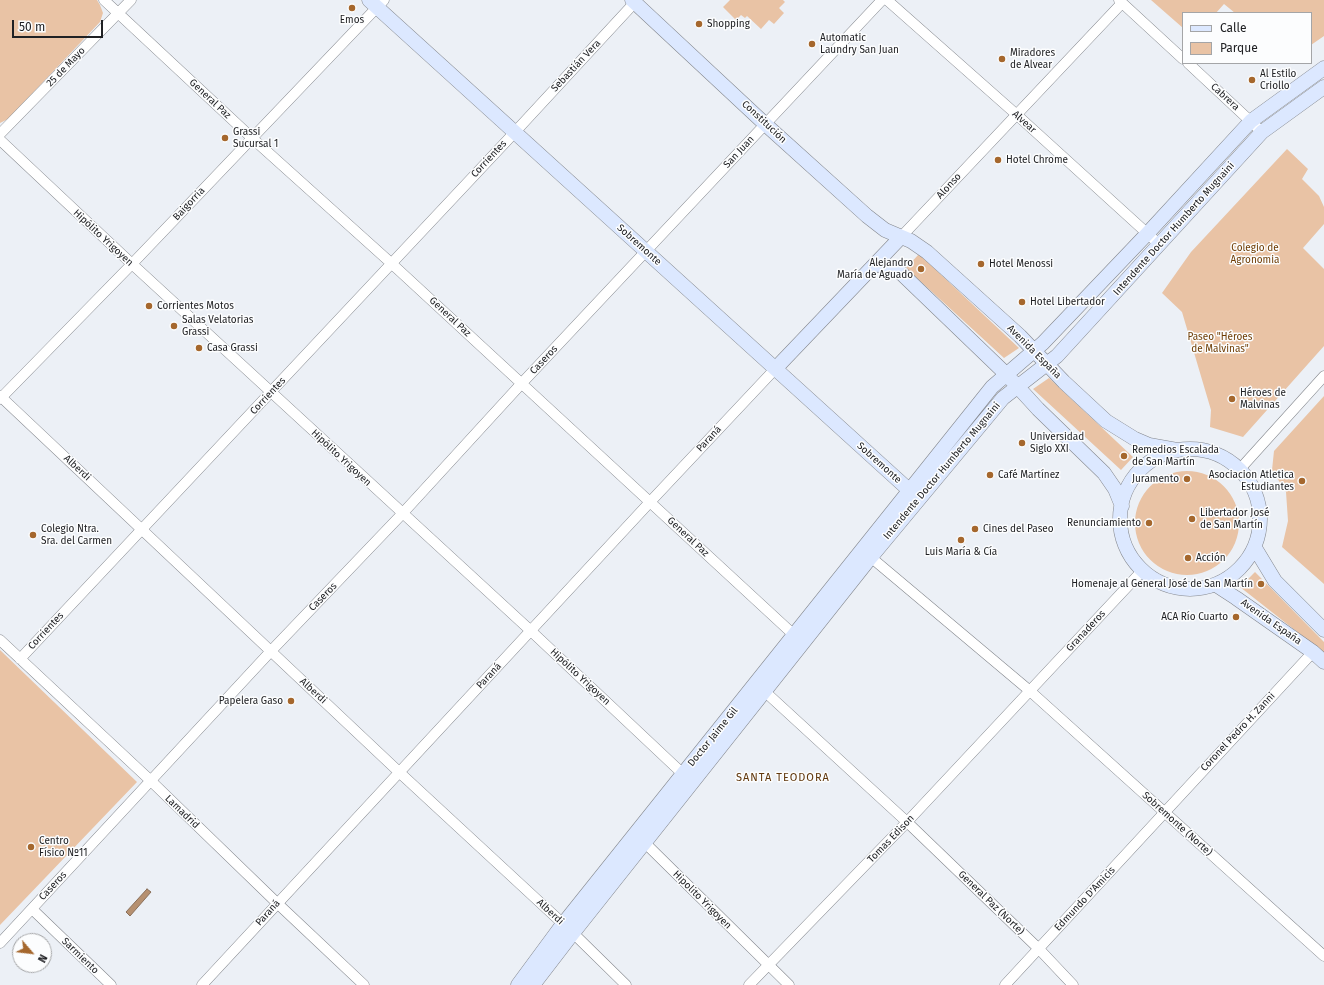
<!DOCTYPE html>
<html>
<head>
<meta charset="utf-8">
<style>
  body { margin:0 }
  #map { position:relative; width:1324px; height:985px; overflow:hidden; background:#ecf0f6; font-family:"Fira Sans",sans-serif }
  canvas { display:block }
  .legend { position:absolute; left:1182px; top:12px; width:130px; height:52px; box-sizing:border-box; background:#fcfdfe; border:1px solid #a4a5a7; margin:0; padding:5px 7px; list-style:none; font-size:12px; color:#202124 }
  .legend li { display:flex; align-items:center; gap:8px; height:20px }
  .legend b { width:20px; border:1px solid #a4a5a7 }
  .north { position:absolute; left:12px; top:933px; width:40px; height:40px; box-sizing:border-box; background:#fcfdfe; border:1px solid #a4a5a7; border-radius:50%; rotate:118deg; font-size:11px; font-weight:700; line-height:16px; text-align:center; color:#202124 }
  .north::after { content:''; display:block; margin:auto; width:14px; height:18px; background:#a5672d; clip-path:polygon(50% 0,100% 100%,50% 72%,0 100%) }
  .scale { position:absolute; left:12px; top:20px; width:91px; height:18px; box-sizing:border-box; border:2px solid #202124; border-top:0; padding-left:5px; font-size:12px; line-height:14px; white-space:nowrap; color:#202124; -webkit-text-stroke:3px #fcfdfe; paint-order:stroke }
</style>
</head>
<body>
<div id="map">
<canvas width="1324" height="985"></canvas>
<ul class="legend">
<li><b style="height:5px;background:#dce8ff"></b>Calle</li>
<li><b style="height:11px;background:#e9c3a5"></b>Parque</li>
</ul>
<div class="north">N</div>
<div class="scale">50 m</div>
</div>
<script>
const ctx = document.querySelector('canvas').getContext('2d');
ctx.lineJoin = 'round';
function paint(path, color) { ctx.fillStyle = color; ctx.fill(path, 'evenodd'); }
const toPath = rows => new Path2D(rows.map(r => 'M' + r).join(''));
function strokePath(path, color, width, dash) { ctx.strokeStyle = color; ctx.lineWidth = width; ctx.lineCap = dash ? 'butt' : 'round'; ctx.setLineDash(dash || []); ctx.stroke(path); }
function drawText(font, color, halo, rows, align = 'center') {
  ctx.font = font + ' "Fira Sans",sans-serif'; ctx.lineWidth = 3; ctx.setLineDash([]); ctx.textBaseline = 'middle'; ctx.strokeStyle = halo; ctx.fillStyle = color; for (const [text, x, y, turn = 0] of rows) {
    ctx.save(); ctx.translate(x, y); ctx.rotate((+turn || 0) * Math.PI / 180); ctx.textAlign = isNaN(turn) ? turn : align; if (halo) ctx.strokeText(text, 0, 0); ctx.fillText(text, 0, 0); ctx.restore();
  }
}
const green = toPath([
  [0,0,97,0,100,5,103,13,100,22,8,119,0,123],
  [730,0,783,0,785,2,779,8,784,13,774,24,769,20,761,29,747,16,745,18,741,15,736,20,723,7],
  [1151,0,1324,0,1324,36,1311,45,1311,13,1235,13,1224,4,1216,13,1183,13,1183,28],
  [1287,149,1308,169,1302,179,1319,196,1324,207,1324,224,1303,248,1324,269,1324,346,1243,437,1210,427,1211,410,1182,312,1162,293,1191,252],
  [919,254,1019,348,1004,358,906,268],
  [1049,378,1133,457,1121,470,1033,389],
  [1324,396,1324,584,1282,547,1288,521,1286,492,1272,470,1274,451],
  '1135 523a52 52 0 1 1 104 0a52 52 0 1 1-104 0Z',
  [1255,572,1324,642,1324,653,1240,587],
  [0,650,137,782,0,925]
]);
const water = toPath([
  [147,889,151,892,130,916,126,912,147,889]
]);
const street = toPath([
  [104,0,252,138,391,263,794,635],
  [887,0,1017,115,1160,245],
  [1119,0,1183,59],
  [1188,63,1262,132],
  [0,134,131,0],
  [0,140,132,264,531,631,683,774],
  [901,237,1122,3],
  [0,396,399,772,573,933,626,985],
  [0,399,132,264,384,0],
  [1240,469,1324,376],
  [867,554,1030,691,1324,956],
  [0,640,151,781,277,903,364,985],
  [20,659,515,132,637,0],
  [761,688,907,822,1039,949,1073,985],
  [640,838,789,985],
  [32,909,111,985],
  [0,943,271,651,402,514,522,383,882,0],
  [202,985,650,502,776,368],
  [749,985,907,822,1142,571],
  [1005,985,1313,652]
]);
const secondary = toPath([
  [369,0,909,490],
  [632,0,765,124,867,216,885,230,911,241,927,252,1020,336,1064,382,1106,421,1135,439,1149,445,1177,450],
  [875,264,888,267,901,273,1006,374,1038,409,1104,473,1115,489,1122,506],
  [776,368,901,237],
  '1120 519a70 70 0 1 1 140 0a70 70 0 1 1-140 0Z',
  [1255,548,1275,581,1324,630],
  [1216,585,1236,598,1313,652,1324,662],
  [518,985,563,924,992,387,1043,343,1147,234,1251,121,1324,68],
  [533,985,573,933,871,557,1003,398,1057,356,1262,132,1324,87]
]);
const markers = [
  [352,8,4,"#a5672d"],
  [699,24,4,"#a5672d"],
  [812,44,4,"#a5672d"],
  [1002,59,4,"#a5672d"],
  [1252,80,4,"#a5672d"],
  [225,138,4,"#a5672d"],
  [998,160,4,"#a5672d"],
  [981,264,4,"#a5672d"],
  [921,269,4,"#a5672d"],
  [1022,302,4,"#a5672d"],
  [149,306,4,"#a5672d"],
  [174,326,4,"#a5672d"],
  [199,348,4,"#a5672d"],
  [1232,399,4,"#a5672d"],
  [1022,443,4,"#a5672d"],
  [1124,456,4,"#a5672d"],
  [990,475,4,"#a5672d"],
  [1187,479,4,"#a5672d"],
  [1302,481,4,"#a5672d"],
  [1192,519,4,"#a5672d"],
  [1149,523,4,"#a5672d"],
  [975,529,4,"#a5672d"],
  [33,535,4,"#a5672d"],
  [961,540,4,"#a5672d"],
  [1188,558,4,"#a5672d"],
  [1261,584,4,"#a5672d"],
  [1236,617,4,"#a5672d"],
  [291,701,4,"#a5672d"],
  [31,847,4,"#a5672d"]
];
const poiNames = [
  ["Emos",352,20,"center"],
  ["Shopping",707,24],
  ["Automatic",820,38],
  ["Laundry San Juan",820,50],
  ["Miradores",1010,53],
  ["de Alvear",1010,65],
  ["Al Estilo",1260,74],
  ["Criollo",1260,86],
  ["Grassi",233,132],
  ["Sucursal 1",233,144],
  ["Hotel Chrome",1006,160],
  ["Alejandro",913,263,"right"],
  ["María de Aguado",913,275,"right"],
  ["Hotel Menossi",989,264],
  ["Hotel Libertador",1030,302],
  ["Corrientes Motos",157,306],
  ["Salas Velatorias",182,320],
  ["Grassi",182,332],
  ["Casa Grassi",207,348],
  ["Héroes de",1240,393],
  ["Malvinas",1240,405],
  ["Universidad",1030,437],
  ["Siglo XXI",1030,449],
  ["Remedios Escalada",1132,450],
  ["de San Martín",1132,462],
  ["Café Martínez",998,475],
  ["Asociacion Atletica",1294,475,"right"],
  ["Estudiantes",1294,487,"right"],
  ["Juramento",1179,479,"right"],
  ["Libertador José",1200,513],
  ["de San Martín",1200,525],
  ["Renunciamiento",1141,523,"right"],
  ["Colegio Ntra.",41,529],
  ["Sra. del Carmen",41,541],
  ["Cines del Paseo",983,529],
  ["Luis María & Cía",961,552,"center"],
  ["Acción",1196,558],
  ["Homenaje al General José de San Martín",1253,584,"right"],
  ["ACA Río Cuarto",1228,617,"right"],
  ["Papelera Gaso",283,701,"right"],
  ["Centro",39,841],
  ["Físico Nº11",39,853]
];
const streetNames = [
  ["Sebastián Vera",576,66,-47],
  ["25 de Mayo",66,67,-46],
  ["Cabrera",1225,97,43],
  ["General Paz",210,99,43],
  ["Constitución",764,122,43],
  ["Alvear",1024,122,42],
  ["San Juan",739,152,-47],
  ["Corrientes",489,159,-47],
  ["Alonso",949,186,-47],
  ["Baigorria",189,204,-47],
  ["Intendente Doctor Humberto Mugnaini",1174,229,-48],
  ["Hipólito Yrigoyen",103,238,43],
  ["Sobremonte",639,245,42],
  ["General Paz",450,317,43],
  ["Avenida España",1034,352,45],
  ["Caseros",544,360,-47],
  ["Corrientes",268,396,-47],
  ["Paraná",709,439,-47],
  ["Hipólito Yrigoyen",341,458,43],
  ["Sobremonte",879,463,42],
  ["Alberdi",77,468,43],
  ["Intendente Doctor Humberto Mugnaini",942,471,-50],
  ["General Paz",688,537,43],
  ["Caseros",323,597,-46],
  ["Avenida España",1271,622,35],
  ["Corrientes",46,631,-47],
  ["Granaderos",1086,631,-47],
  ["Paraná",489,676,-47],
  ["Hipólito Yrigoyen",580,677,43],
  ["Alberdi",313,691,43],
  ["Coronel Pedro H. Zanni",1238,732,-47],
  ["Doctor Jaime Gil",713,737,-51],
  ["Lamadrid",182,812,44],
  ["Sobremonte (Norte)",1177,824,42],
  ["Tomas Edison",891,839,-46],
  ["Caseros",53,886,-47],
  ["Edmundo D'Amicis",1085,899,-47],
  ["Hipolito Yrigoyen",702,900,45],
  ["General Paz (Norte)",991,903,44],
  ["Alberdi",550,912,43],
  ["Paraná",268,913,-48],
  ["Sarmiento",80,956,44]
];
const parkNames = [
  ["Colegio de",1255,248],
  ["Agronomia",1255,260],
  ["Paseo \"Héroes",1220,337],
  ["de Malvinas\"",1220,349]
];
const neighbourhoodNames = [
  ["SANTA TEODORA",783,778]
];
paint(green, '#e9c3a5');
paint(water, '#b69070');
strokePath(water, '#896f59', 1);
strokePath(street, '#83868c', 11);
strokePath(secondary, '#83868c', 15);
strokePath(street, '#fff', 10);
strokePath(secondary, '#dce8ff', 14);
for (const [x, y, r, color] of markers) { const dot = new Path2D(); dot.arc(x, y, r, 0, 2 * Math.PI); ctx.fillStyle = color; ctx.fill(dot); strokePath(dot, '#fcfdfe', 1.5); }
drawText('10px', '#202124', '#fcfdfe', poiNames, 'left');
drawText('10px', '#202124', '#fcfdfe', streetNames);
drawText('10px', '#6e3c03', '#fcfdfe', parkNames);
ctx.letterSpacing = '1px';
drawText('11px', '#60370c', '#fcfdfe', neighbourhoodNames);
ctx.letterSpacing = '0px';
</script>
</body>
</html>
